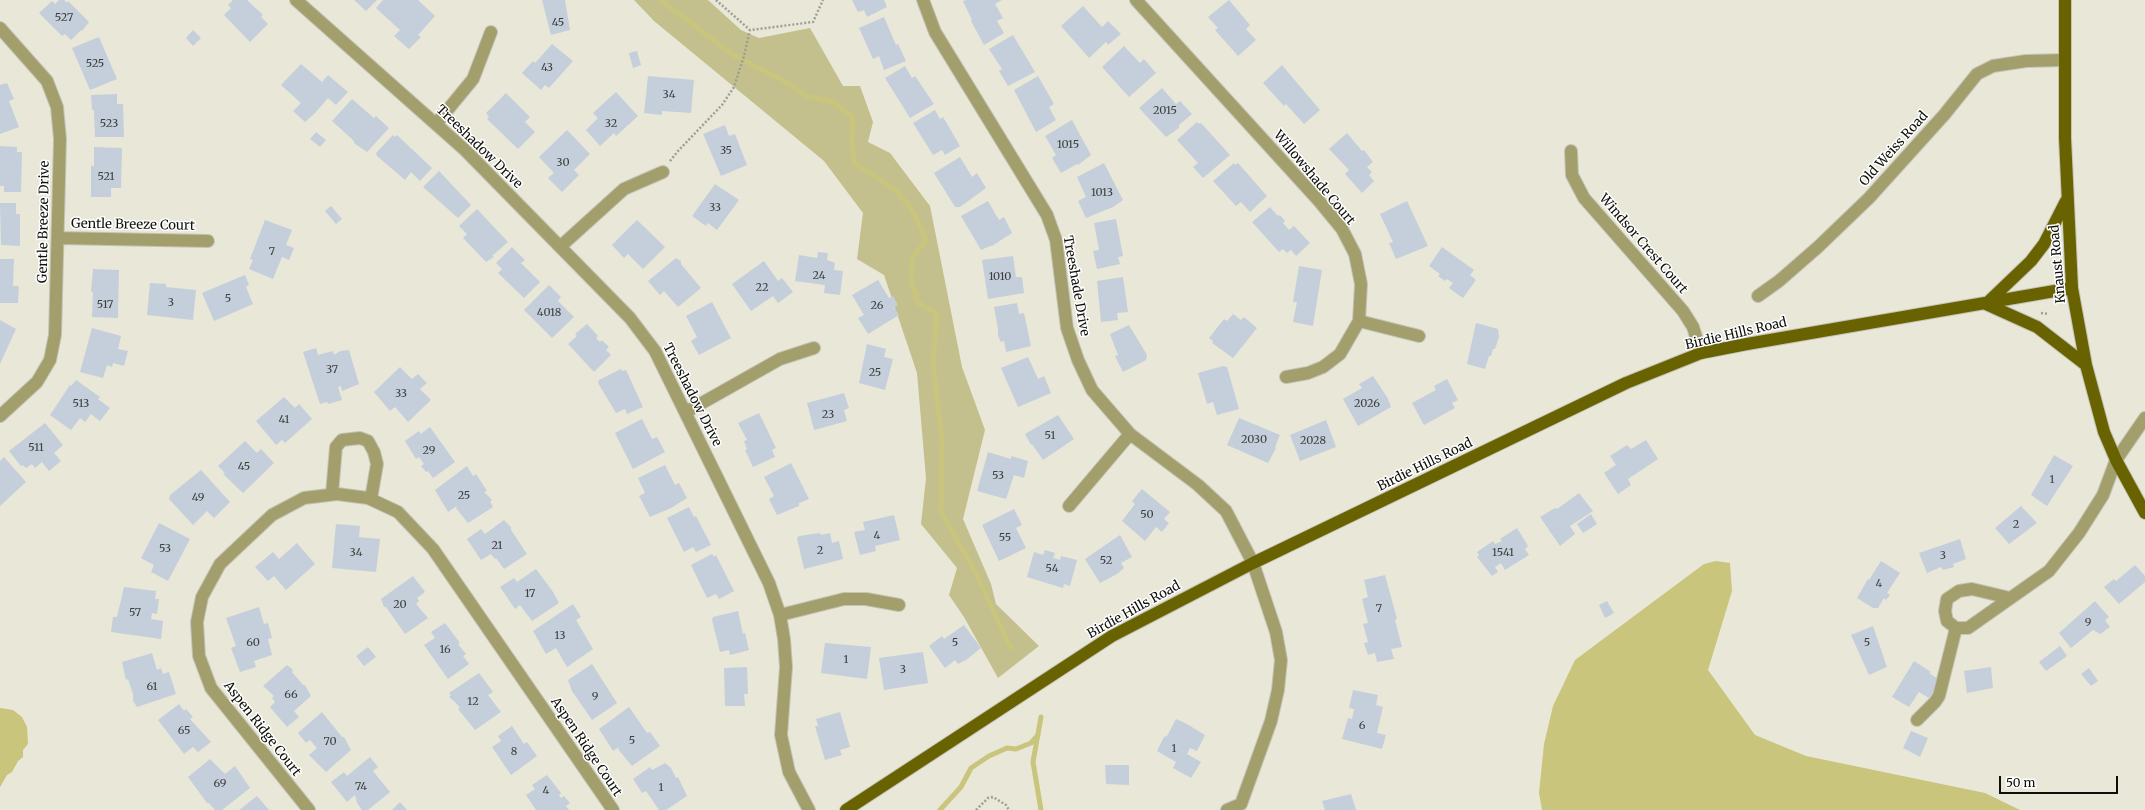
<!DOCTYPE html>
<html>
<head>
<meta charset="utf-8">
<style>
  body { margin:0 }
  #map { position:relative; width:2145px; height:810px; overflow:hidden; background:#e8e7d8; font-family:Merriweather,serif }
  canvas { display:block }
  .scale { position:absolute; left:1999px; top:776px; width:119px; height:18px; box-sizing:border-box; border:2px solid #0f0f0a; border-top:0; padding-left:5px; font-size:12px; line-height:14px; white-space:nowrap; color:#0f0f0a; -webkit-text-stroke:3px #fff; paint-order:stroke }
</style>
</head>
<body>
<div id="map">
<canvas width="2145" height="810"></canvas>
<div class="scale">50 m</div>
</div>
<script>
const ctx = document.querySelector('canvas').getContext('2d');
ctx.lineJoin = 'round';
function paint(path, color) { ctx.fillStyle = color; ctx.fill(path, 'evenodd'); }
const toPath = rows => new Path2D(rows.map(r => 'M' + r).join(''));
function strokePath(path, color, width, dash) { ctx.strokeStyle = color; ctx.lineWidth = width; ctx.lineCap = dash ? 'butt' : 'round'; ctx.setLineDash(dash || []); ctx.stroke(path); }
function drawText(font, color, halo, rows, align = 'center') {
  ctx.font = font + ' Merriweather,serif'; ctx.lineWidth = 3; ctx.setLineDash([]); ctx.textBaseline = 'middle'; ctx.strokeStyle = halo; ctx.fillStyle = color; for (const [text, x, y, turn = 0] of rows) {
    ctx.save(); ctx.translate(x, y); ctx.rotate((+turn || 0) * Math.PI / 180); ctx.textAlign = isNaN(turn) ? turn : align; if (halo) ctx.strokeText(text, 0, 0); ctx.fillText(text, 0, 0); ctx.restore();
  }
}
const green = toPath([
  [634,0,708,0,741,30,759,38,810,28,843,86,860,86,873,122,868,142,890,153,930,206,962,367,985,430,963,519,991,584,996,604,1039,646,998,678,964,617,949,595,957,568,921,524,926,478,917,373,884,275,857,259,863,213,824,161,654,21]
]);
const water = toPath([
  [1716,561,1730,563,1732,591,1708,670,1755,735,1806,756,1985,793,2020,810,1542,810,1539,793,1544,744,1553,706,1575,660,1704,564],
  [0,708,13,710,22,717,27,727,28,744,23,750,23,757,18,761,12,772,7,775,0,787]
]);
const stream = toPath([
  [661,0,733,55,785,81,806,96,834,102,853,118,852,144,854,163,896,190,913,211,926,240,913,257,911,279,918,303,937,313,933,363,942,439,941,512,973,568,1011,648],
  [940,810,961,787,971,768,989,756,1007,748,1016,749,1031,743,1038,735],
  [1041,810,1033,762,1041,717]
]);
const building = toPath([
  [59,0,64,0,67,3,68,1,89,22,82,31,81,30,71,40,65,34,62,36,39,13,52,1,55,4],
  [233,0,247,0,263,15,261,17,268,24,250,42,224,15,231,8,228,5],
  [354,0,377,0,366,11],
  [383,0,418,0,435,16,418,35,421,37,409,49,394,36,400,30,376,8],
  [542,0,565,0,570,30,551,35],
  [852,0,884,0,887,7,867,17,864,10,858,12],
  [966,0,1002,0,995,4,1003,18,997,21,1004,33,984,45,971,21,972,20,963,1],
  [1229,0,1250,25,1246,29,1256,40,1238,56,1215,30,1218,28,1208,17],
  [1083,6,1102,27,1108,21,1121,34,1108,45,1106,42,1089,58,1061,26],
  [884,17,896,45,898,44,906,61,884,70,879,56,873,59,859,28],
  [193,30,201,38,193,46,186,38],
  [1013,35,1035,72,1008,86,999,71,1002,69,989,49],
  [99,37,117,79,90,90,72,48],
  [552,44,573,61,549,88,545,85,541,90,522,73,533,61,535,63],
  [1124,46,1140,63,1144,59,1156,73,1129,97,1102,67],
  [637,51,641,65,633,68,629,53],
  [301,64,322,82,328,75,348,92,336,105,328,98,315,113,305,122,293,111,301,103,281,85],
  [1282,65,1320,110,1304,124,1286,104,1284,106,1263,83],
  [905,66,912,78,915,76,934,104,910,118,885,78],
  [648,76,694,80,691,113,662,111,662,115,644,113],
  [1038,76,1054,104,1049,107,1056,120,1036,132,1014,90],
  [7,83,14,99,9,101,19,127,0,134,0,85],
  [1162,88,1176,104,1180,101,1192,114,1179,125,1179,128,1166,137,1139,108],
  [616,92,638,116,616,136,614,133,600,146,586,130,598,118,593,113],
  [506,93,530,117,525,122,535,132,518,149,487,119,489,117,486,113],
  [117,94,117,104,123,104,124,137,95,137,94,110,92,110,91,95],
  [352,99,374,118,376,116,389,128,367,152,354,143,354,141,332,121],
  [935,110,940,119,943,117,960,146,945,155,942,150,933,155,913,123],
  [1072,120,1091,155,1078,165,1077,164,1061,173,1052,158,1056,155,1045,136],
  [1197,122,1199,124,1201,123,1230,155,1203,178,1193,167,1198,163,1177,140],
  [725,125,729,136,735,134,747,165,721,176,703,134],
  [567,130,590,154,574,170,579,175,562,192,548,178,554,173,539,157],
  [316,132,326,140,320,147,310,139],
  [1347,133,1362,151,1364,150,1373,162,1367,167,1372,172,1369,175,1374,181,1362,193,1345,174,1349,170,1329,149],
  [393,135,395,137,397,135,432,168,420,181,411,172,405,180,377,156,376,153],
  [0,146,17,147,17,152,22,152,21,192,4,192,4,186,0,186],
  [94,147,122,148,121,188,111,188,111,197,91,197,91,166,94,166],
  [960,157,972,177,977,173,986,188,960,207,955,207,934,173],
  [1104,163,1123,200,1113,207,1086,218,1078,201,1086,197,1077,177],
  [1234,163,1235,165,1238,163,1267,196,1250,212,1241,202,1236,206,1213,181],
  [439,171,471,205,458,218,423,187],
  [715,184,739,200,717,230,708,223,706,226,692,216],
  [988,201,999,220,1004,217,1012,233,992,246,990,246,981,250,961,216],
  [1407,201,1428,246,1396,259,1389,243,1393,242,1380,214],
  [0,203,16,203,16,214,20,214,20,246,1,245],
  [331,206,342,219,336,224,325,211],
  [1270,207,1278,216,1280,215,1285,221,1283,223,1289,230,1294,226,1310,243,1296,256,1291,250,1287,253,1283,249,1279,252,1252,222],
  [477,209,508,242,492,256,494,257,486,262,463,238,467,234,459,226],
  [1116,219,1123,256,1118,257,1120,264,1097,269,1093,251,1099,250,1094,223],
  [265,220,292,230,286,245,294,248,289,260,282,257,273,279,249,269,253,260,250,259],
  [637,220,665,247,643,269,628,254,624,258,612,245],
  [512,247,525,260,521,263,540,282,524,298,498,273,502,269,496,263],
  [1442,247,1474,270,1470,275,1476,280,1463,298,1449,288,1453,283,1447,279,1445,281,1438,276,1440,274,1429,266],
  [818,252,828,253,827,260,835,263,834,270,843,271,840,295,824,293,825,285,795,281,799,255,817,258],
  [1013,256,1016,277,1022,277,1024,293,988,299,982,260],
  [676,258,681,261,681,264,701,288,678,307,664,291,660,295,648,281],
  [0,259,14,259,13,286,19,286,18,303,0,303],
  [764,261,778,281,782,278,793,292,778,303,773,296,751,311,732,284],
  [1299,266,1322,270,1313,326,1293,322,1297,302,1293,302],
  [93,269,119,270,118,318,92,317,93,292,91,292],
  [245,275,249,285,246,287,253,304,214,321,202,293],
  [1123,277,1128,312,1117,313,1118,320,1101,322,1097,281],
  [878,280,889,298,893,296,898,305,894,307,899,315,868,334,858,318,864,315,852,295],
  [150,283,166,284,166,287,196,290,193,320,147,315],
  [549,285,561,297,558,301,574,317,552,338,524,310],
  [712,302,731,338,699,355,691,341,697,337,686,316],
  [1017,303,1019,314,1024,313,1031,346,1006,352,1004,341,1001,342,998,336,998,329,994,307],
  [1233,314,1241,320,1244,317,1257,328,1233,358,1212,343,1213,341,1209,338,1224,319,1227,321],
  [0,320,16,329,0,364],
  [1476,323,1498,329,1499,337,1495,349,1493,349,1491,356,1489,356,1485,369,1467,364],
  [587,324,598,336,596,338,600,342,602,340,609,347,606,350,611,355,594,372,568,344,577,336,575,334],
  [1129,325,1147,355,1146,360,1123,372,1115,356,1118,355,1110,334],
  [92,328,121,336,118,349,128,351,124,366,113,363,112,367,107,365,103,378,80,372],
  [867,344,886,349,884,357,893,359,885,390,859,383],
  [316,348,318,355,333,351,334,355,340,351,349,350,359,384,342,391,341,386,338,387,342,400,328,404,327,402,320,404,303,352],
  [1028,357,1038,379,1044,376,1051,393,1018,407,1001,368],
  [1223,366,1227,367,1239,409,1217,415,1213,402,1207,404,1198,373],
  [400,367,412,379,418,374,427,383,420,389,431,400,408,422,395,407,390,411,374,392],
  [621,369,622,371,626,370,643,407,627,414,625,409,616,413,598,383,599,380],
  [1373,376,1387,397,1391,407,1358,426,1343,399,1362,388,1359,384],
  [1447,379,1458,400,1452,403,1455,408,1424,425,1412,403,1436,390,1434,386],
  [76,380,100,397,98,399,110,408,100,421,91,414,85,422,80,418,71,430,50,415,70,385,71,386],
  [844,393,849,408,844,410,847,421,814,430,807,403],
  [284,397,295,408,299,404,312,419,285,443,282,440,276,445,256,421],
  [759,413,776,448,772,450,775,457,753,467,745,450,747,449,744,441,747,440,738,423],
  [1058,415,1074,439,1043,460,1032,444,1031,445,1025,434],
  [1239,418,1280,435,1275,447,1276,448,1268,463,1227,445],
  [642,419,652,439,657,437,665,452,633,469,615,433],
  [1326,420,1336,447,1300,461,1290,435],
  [45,423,63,445,54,453,61,461,49,471,42,462,35,468,32,464,26,468,23,465,21,466,9,451],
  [430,427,455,462,433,478,428,471,426,472,421,466,424,464,419,457,416,459,405,441,419,431,421,434],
  [1646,440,1658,459,1628,479,1631,485,1618,494,1604,473,1616,465,1610,456,1627,445,1631,449],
  [245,441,257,453,261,449,274,463,243,493,223,474,225,473,218,466],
  [988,452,1011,459,1011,456,1028,461,1024,478,1014,475,1006,499,977,491],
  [2054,455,2073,466,2047,506,2031,495],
  [4,457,26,482,0,506,0,461],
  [791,463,809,499,799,503,799,506,777,515,769,499,774,496,764,477],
  [665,465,675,485,679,483,687,498,671,508,650,517,639,496,645,493,638,478],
  [467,466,473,476,476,474,487,491,484,492,492,500,490,502,493,507,468,523,456,508,457,506,448,512,435,490],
  [201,470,230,502,214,518,207,511,193,525,169,499,170,495],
  [1142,489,1170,512,1164,519,1169,523,1162,532,1156,527,1145,541,1122,521,1135,504,1132,501],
  [1579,493,1593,511,1570,526,1575,534,1560,546,1540,517,1555,508,1557,509],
  [2021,506,2037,523,2009,544,1995,528],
  [689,507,694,517,696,516,711,545,696,552,693,547,684,552,667,518],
  [1014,509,1022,525,1016,528,1026,548,999,561,982,525],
  [1591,514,1597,524,1583,533,1577,524],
  [894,515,900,540,875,546,876,551,860,555,854,532,865,530,863,522],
  [504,520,511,527,511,530,527,554,504,569,496,558,495,559,491,554,481,560,467,539,481,529,485,534],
  [159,523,190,539,168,581,151,572,154,565,141,558],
  [336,524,360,526,359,537,380,539,376,572,332,568],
  [1517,528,1528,546,1525,549,1529,555,1505,570,1501,563,1495,567,1498,572,1492,576,1477,557,1479,555,1477,552,1493,541,1495,544,1502,541,1500,539],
  [820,533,821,535,830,533,832,543,839,541,843,559,804,569,797,538,799,536],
  [1120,535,1132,557,1121,563,1124,568,1117,574,1100,583,1085,559],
  [1960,539,1966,559,1953,564,1954,567,1943,570,1941,567,1927,573,1919,553],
  [297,543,315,564,286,590,274,576,268,581,255,567,273,552,279,559],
  [1045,550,1055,553,1053,558,1060,560,1061,556,1077,560,1070,586,1064,584,1063,588,1027,577,1034,552,1043,555],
  [712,554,714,557,716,555,734,591,719,599,716,594,707,598,691,565],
  [1881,561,1900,573,1887,593,1890,595,1886,600,1884,598,1878,608,1873,608,1857,598,1868,579,1869,580],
  [2135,565,2145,576,2145,582,2119,604,2104,587,2114,579,2116,581],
  [536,569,553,592,559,603,532,621,520,605,515,609,500,587,514,578,517,582],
  [1385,575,1397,619,1395,620,1402,647,1391,649,1394,659,1377,662,1375,653,1368,655,1364,643,1368,642,1363,624,1368,623,1362,599,1368,597,1364,580],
  [413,576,425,592,417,598,419,601,416,604,428,618,405,634,386,607,384,607,381,599],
  [124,587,156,591,155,599,159,599,157,614,152,613,151,619,163,621,161,639,111,632,113,617,117,617],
  [1607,601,1614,613,1605,618,1599,605],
  [2095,601,2109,617,2105,620,2110,627,2100,634,2093,630,2071,648,2059,633],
  [573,604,581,617,576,620,593,649,567,667,556,648,546,654,533,631],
  [259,607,264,624,268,623,272,638,268,639,272,655,254,661,256,667,240,672,231,648,236,646,226,618],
  [738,611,743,634,745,633,749,650,730,655,729,650,720,652,712,620,713,617],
  [445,623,460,643,458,644,466,654,463,656,469,664,448,679,424,645,435,638,431,632],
  [964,625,981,648,966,660,958,664,955,660,945,668,929,646,942,636,944,639],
  [1873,626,1887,667,1869,675,1851,635],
  [825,643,871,647,867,679,821,673],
  [2060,646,2067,656,2046,671,2039,662],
  [368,647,376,657,364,666,356,656],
  [923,652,928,683,884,690,879,658],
  [152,653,157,670,161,668,163,674,169,672,176,694,137,707,133,701,133,694,128,679,126,680,122,662],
  [1914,661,1931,672,1929,673,1941,681,1931,697,1930,696,1929,698,1919,692,1909,707,1892,697],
  [592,664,617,703,592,720,572,691,568,680],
  [287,665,293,670,292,672,303,685,305,685,311,696,294,711,299,717,287,727,270,707,275,702,272,698,274,696,263,686],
  [747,667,748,694,744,694,745,706,725,706,724,668],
  [1991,667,1993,688,1967,693,1964,671],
  [2089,668,2098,681,2091,686,2081,674],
  [479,673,493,692,488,695,501,712,475,730,458,709,460,708,456,703,449,697,451,695,449,693],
  [1353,690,1378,695,1376,705,1383,707,1377,733,1386,735,1382,749,1342,739,1348,718,1352,719,1354,709,1349,708],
  [179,704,184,711,186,709,193,717,190,719,211,742,198,752,193,747,184,754,158,720],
  [629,707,647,733,650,732,660,746,632,766,618,749,619,747,613,751,599,729],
  [322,712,342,737,344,737,351,750,326,772,309,755,317,748,310,740,306,743,298,733],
  [840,712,850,747,840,750,842,755,825,760,815,726,818,726,816,719],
  [1176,719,1187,724,1205,735,1197,751,1190,748,1187,754,1201,762,1191,778,1173,768,1176,762,1157,751,1164,737,1167,736],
  [512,726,524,744,527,742,537,756,511,775,492,747,501,741,498,736],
  [1911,731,1928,738,1920,757,1903,748],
  [370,757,378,767,373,771,390,792,368,810,362,810,357,803,355,795,347,802,331,782,344,772,347,776],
  [210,759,225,774,235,766,250,788,222,810,215,810,209,803,207,803,188,777],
  [665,763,671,768,676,778,678,777,687,796,666,810,659,810,646,791,642,793,633,779,650,767,652,770],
  [1105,765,1129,765,1129,785,1106,784],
  [547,775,561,793,559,795,561,798,564,796,570,803,566,806,569,810,536,810,526,795,535,789,532,785],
  [1351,794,1356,810,1325,810,1322,801],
  [257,796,269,810,239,810],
  [400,802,407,810,392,810]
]);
const path = toPath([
  [716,0,750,30,813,22,823,0],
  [670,161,678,151,722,105,734,87,744,56,750,30],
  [2041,313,2048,314],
  [976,810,988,798,993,797,1006,805,1009,810]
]);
const minor = toPath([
  [296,0,465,150,630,318,655,351,769,583,780,615,784,639,786,667,781,735,789,772,809,810],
  [923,0,935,32,1047,215,1056,240,1067,328,1078,360,1092,390,1130,434,1198,485,1226,511,1253,563,1276,632,1281,660,1278,690,1271,721,1241,804,1227,810],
  [1136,0,1319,201,1342,229,1355,254,1361,284,1359,321,1340,354,1323,367,1308,373,1286,377],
  [0,28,47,81,57,107,60,139,55,335,50,360,37,382,0,416],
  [436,124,473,79,491,32],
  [1571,151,1572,175,1584,198,1683,311,1693,327,1701,353],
  [58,238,208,241],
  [561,246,624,189,663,172],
  [1758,296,1779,281,1818,247,1869,198,1944,115,1977,74,1993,66,2026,61,2065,60],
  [1359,321,1419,336],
  [686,412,780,359,814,348],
  [332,494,336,447,342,440,360,438,368,441,374,452,377,464,371,499],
  [1069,506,1130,434],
  [2010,598,1972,589,1959,591,1947,599,1945,611,1947,621,1956,628,1968,628,2049,571,2079,533,2103,495,2116,460,2145,418],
  [780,615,844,599,866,599,899,605],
  [1917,720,1935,702,1939,696,1956,628],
  [309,810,211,688,199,656,197,622,202,597,220,564,272,515,304,498,337,494,368,498,398,512,433,549,613,810]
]);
const major = toPath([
  [2065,0,2065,138,2072,288,2086,365,2104,432,2116,460,2145,513],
  [1986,304,2031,261,2044,244,2066,201],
  [1986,304,2037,327,2086,365],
  [846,810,1112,636,1253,563,1626,383,1701,353,1747,344,2072,288]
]);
const numberNames = [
  ["527",64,18],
  ["45",558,23],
  ["525",95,64],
  ["43",547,68],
  ["34",669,95],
  ["2015",1165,111],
  ["523",109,124],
  ["32",611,124],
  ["1015",1068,145],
  ["35",726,151],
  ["30",563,163],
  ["521",106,177],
  ["1013",1102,193],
  ["33",715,208],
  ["7",272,252],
  ["24",819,276],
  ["1010",1000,277],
  ["22",762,288],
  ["5",228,299],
  ["3",171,303],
  ["517",105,305],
  ["26",877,306],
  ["4018",549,313],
  ["37",332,370],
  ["25",875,373],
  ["33",401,394],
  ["513",81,404],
  ["2026",1367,404],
  ["23",828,415],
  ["41",284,420],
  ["51",1050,436],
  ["2030",1254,440],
  ["2028",1313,441],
  ["511",36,448],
  ["29",429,451],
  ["45",244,467],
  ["53",998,476],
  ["1",2052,480],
  ["25",464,496],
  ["49",198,498],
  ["50",1147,515],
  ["2",2016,525],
  ["4",877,536],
  ["55",1005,538],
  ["21",497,546],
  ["53",165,549],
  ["2",820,551],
  ["34",356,553],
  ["1541",1503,553],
  ["3",1943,556],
  ["52",1106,561],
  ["54",1052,569],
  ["4",1879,584],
  ["17",530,594],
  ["20",400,605],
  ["7",1379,609],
  ["57",135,613],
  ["9",2088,623],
  ["13",560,636],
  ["60",253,643],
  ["5",955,643],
  ["5",1867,643],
  ["16",445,650],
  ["1",846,660],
  ["3",903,670],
  ["61",152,687],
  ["66",291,695],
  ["9",595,697],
  ["12",473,702],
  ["6",1362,726],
  ["65",184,731],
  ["5",632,741],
  ["70",330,742],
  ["1",1174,749],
  ["8",514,752],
  ["69",220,784],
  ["74",361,787],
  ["1",661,788],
  ["4",546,791]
];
const streetNames = [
  ["Treeshadow Drive",479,147,44],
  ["Old Weiss Road",1894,149,-48],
  ["Willowshade Court",1314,178,50],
  ["Gentle Breeze Drive",44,222,-89],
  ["Gentle Breeze Court",133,225,1],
  ["Windsor Crest Court",1643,244,49],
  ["Knaust Road",2058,264,-95],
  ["Treeshade Drive",1076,286,80],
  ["Birdie Hills Road",1736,334,-13],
  ["Treeshadow Drive",692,395,63],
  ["Birdie Hills Road",1425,465,-26],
  ["Birdie Hills Road",1134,610,-29],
  ["Aspen Ridge Court",262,729,52],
  ["Aspen Ridge Court",586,747,56]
];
paint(green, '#c3c08e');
paint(water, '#c9c57c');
strokePath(stream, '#c9c57c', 5);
paint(building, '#c4cfdb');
strokePath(minor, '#c5c4b7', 14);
strokePath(major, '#c5c4b7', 14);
strokePath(path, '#9f9e93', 2.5, [2, 2]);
strokePath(minor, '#a29f6d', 12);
strokePath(major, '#686200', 12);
drawText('11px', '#3c3f3e', null, numberNames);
drawText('13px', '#0f0f0a', '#fff', streetNames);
</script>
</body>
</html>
